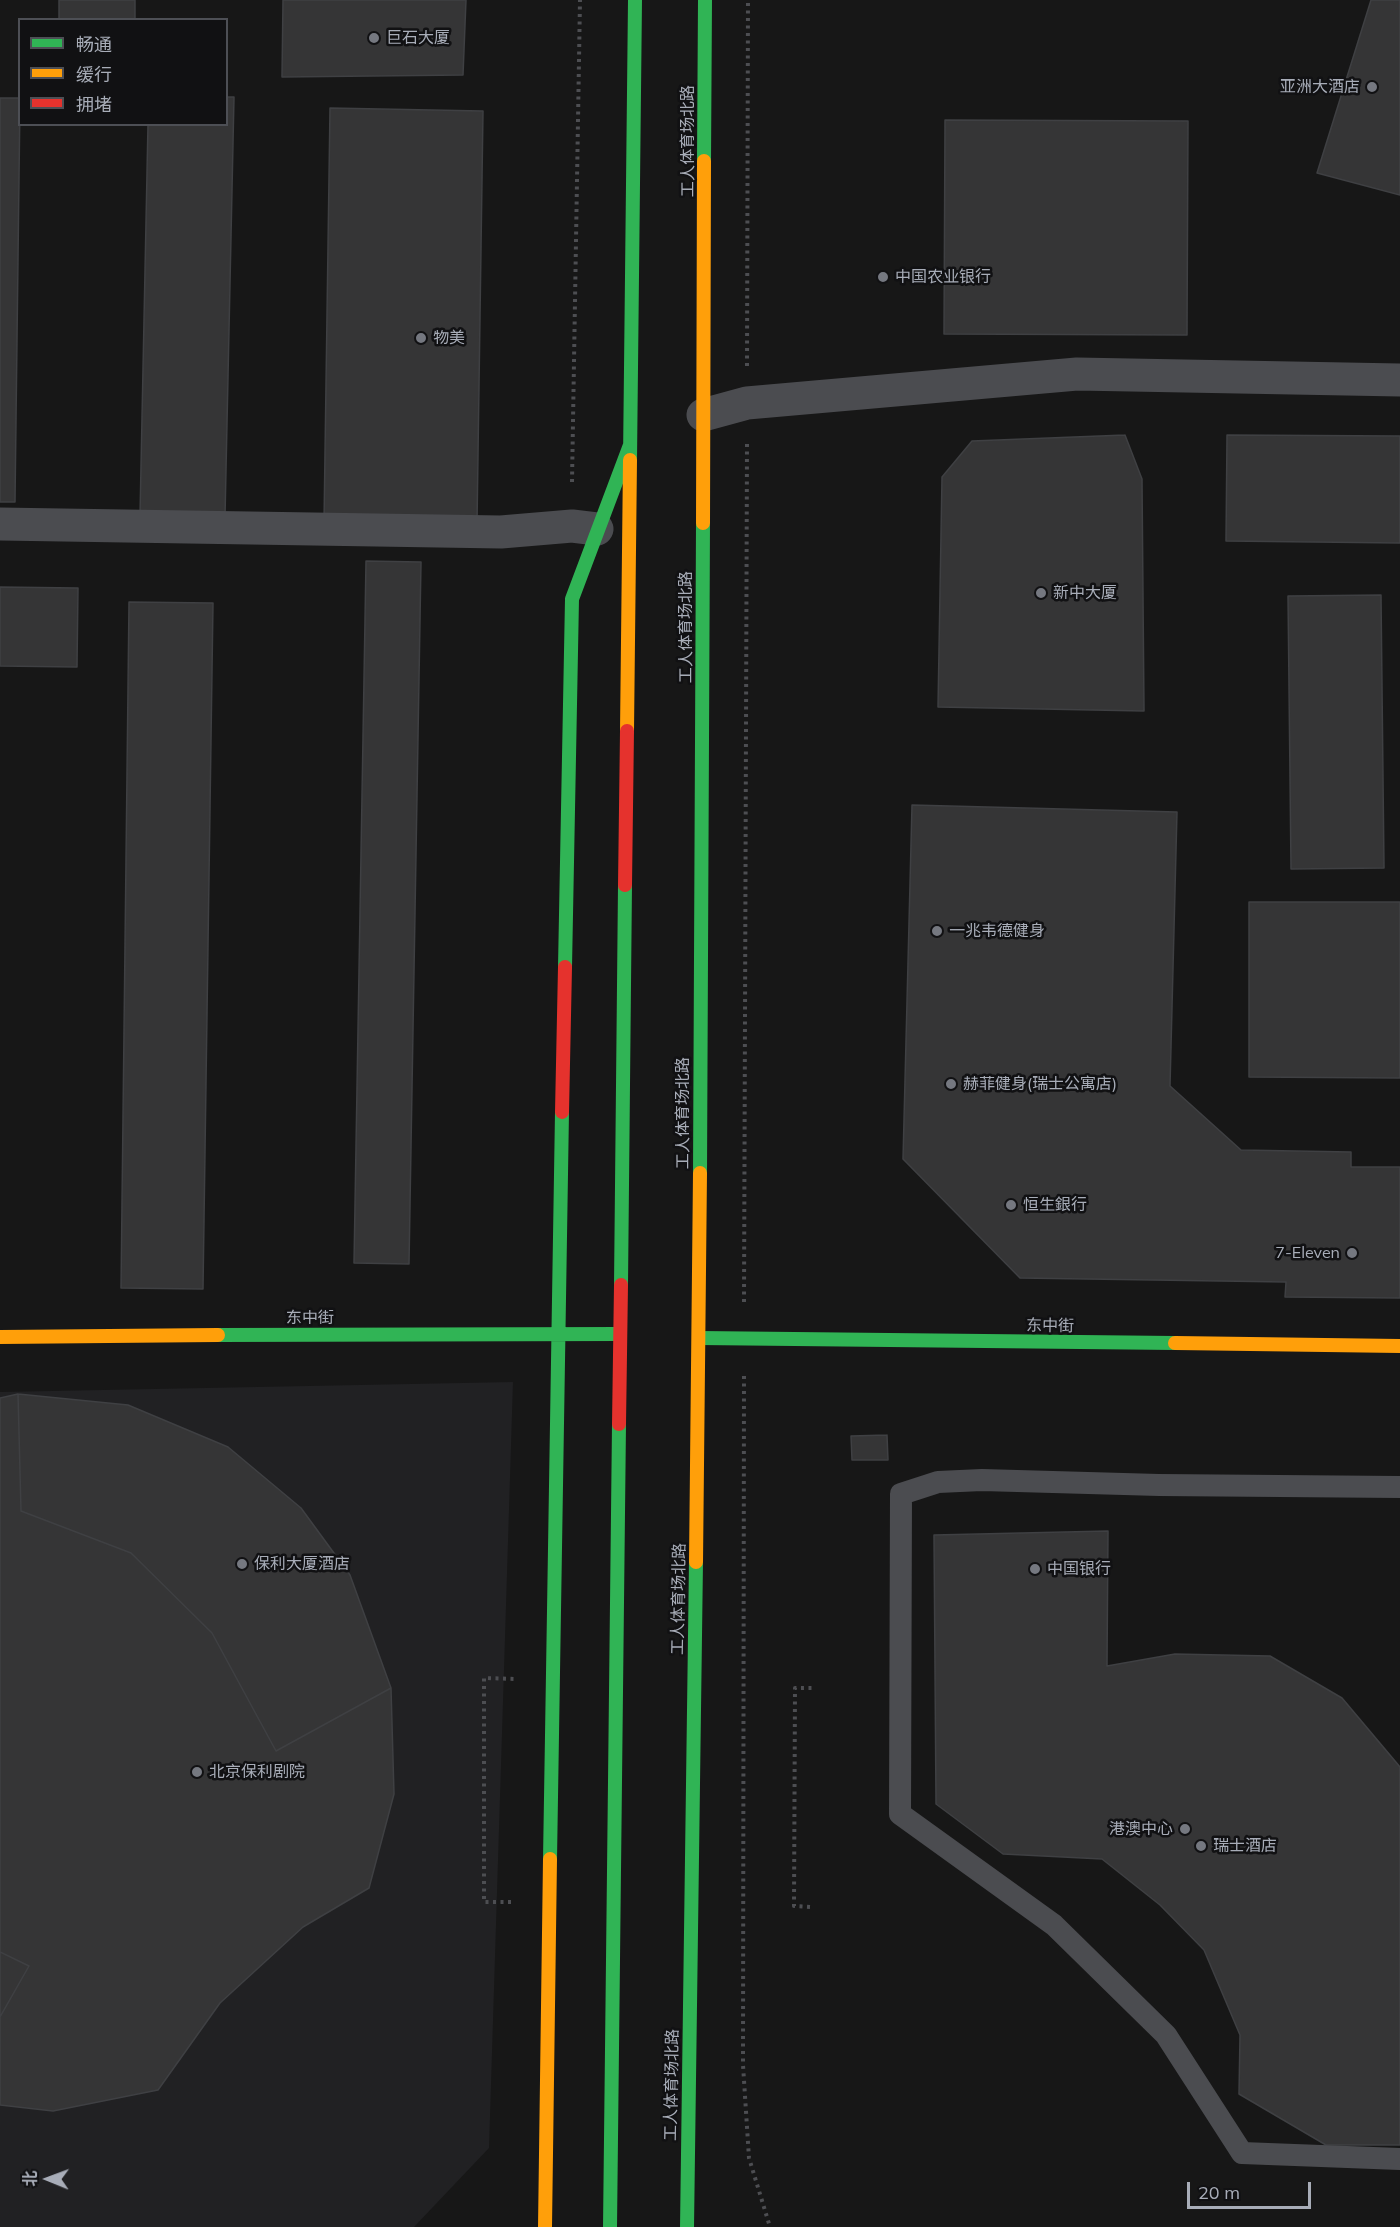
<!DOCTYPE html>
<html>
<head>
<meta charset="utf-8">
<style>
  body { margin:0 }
  #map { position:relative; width:1400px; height:2227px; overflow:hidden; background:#171717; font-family:Mulish,"Noto Sans SC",sans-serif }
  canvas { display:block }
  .legend { position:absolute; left:18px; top:18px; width:210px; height:108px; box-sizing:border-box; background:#111113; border:2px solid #4d4f55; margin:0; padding:8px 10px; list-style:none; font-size:18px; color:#a8adb8 }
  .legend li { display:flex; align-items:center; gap:12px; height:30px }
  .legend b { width:30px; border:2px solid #4d4f55 }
  .north { position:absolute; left:18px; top:2149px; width:60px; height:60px; -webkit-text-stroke:4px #111113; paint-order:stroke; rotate:271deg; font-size:16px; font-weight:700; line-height:24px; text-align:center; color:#a8adb8 }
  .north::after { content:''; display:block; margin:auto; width:21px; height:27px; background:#a8adb8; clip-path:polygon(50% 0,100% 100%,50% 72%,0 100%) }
  .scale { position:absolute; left:1187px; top:2182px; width:124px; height:27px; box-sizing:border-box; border:3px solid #a8adb8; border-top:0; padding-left:8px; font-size:18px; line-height:21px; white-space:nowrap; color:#a8adb8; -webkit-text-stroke:4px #111113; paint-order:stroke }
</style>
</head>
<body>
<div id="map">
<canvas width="1400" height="2227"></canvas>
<ul class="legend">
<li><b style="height:8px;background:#30b455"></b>畅通</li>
<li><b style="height:8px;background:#ff9f0a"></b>缓行</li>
<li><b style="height:8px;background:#e5322d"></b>拥堵</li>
</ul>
<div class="north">北</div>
<div class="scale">20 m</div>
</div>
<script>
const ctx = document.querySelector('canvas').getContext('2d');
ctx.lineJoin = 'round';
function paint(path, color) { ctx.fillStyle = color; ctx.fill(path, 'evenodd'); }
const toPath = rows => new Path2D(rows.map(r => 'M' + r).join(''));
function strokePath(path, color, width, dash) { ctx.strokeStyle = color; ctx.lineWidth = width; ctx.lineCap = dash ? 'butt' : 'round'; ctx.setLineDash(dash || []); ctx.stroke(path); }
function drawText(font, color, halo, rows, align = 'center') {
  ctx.font = font + ' Mulish,"Noto Sans SC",sans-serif'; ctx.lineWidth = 5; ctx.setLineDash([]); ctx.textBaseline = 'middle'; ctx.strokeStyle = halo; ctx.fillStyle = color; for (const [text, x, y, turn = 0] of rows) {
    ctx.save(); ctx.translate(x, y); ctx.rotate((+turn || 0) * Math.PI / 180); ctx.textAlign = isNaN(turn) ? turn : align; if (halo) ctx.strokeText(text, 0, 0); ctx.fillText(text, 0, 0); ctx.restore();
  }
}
const built = toPath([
  [513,1382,489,2148,414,2227,0,2227,0,1392]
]);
const building = toPath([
  [59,0,135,0,135,20,59,20,59,0],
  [283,0,466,0,463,75,282,77,283,0],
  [1371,0,1400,0,1400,195,1317,173,1371,0],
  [226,97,234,97,225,517,140,515,148,124,226,124,226,97],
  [0,98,20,98,15,502,0,502,0,98],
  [330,108,483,111,477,524,324,522,330,108],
  [945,120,1188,121,1187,335,944,334,945,120],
  [1125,435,1142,479,1144,711,938,707,942,477,972,441,1125,435],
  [1227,435,1400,436,1400,543,1226,541,1227,435],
  [366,561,421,562,409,1264,354,1263,366,561],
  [0,587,78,588,77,667,0,666,0,587],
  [1381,595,1384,868,1291,869,1288,596,1381,595],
  [129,602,213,603,203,1289,121,1288,129,602],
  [912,805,1177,812,1170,1086,1241,1150,1351,1152,1351,1167,1400,1167,1400,1298,1285,1297,1286,1282,1020,1278,903,1159,912,805],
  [1249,902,1400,902,1400,1078,1249,1077,1249,902],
  [18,1394,21,1511,131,1553,212,1633,276,1751,391,1688,394,1794,369,1888,303,1927,220,2003,158,2090,53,2111,0,2105,0,2017,29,1966,0,1952,0,1398,18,1394],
  [18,1394,128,1405,228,1447,301,1508,350,1575,391,1688,276,1751,212,1633,131,1553,21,1511,18,1394],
  [887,1435,888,1460,852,1460,851,1436,887,1435],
  [1108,1531,1107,1666,1175,1654,1270,1656,1342,1698,1400,1767,1400,2145,1326,2145,1239,2094,1240,2035,1204,1950,1160,1905,1102,1859,1003,1854,936,1804,934,1535,1108,1531],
  [0,1952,29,1966,0,2017,0,1952]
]);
const path = toPath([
  [747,366,748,0],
  [572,482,580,0],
  [744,1302,747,443],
  [744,1376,743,2065,749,2158,770,2227],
  [511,1902,484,1902,484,1678,516,1679],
  [810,1907,794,1906,795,1688,814,1688]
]);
const lane = toPath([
  [1400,1487,1159,1485,982,1480,938,1482,901,1494,900,1814,1054,1925,1166,2035,1242,2153,1400,2159]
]);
const street = toPath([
  [703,415,747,403,1077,374,1400,380],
  [0,524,501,532,572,526,597,529]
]);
const fast = toPath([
  [704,161,705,0],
  [630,460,635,0],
  [565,967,572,599,630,445],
  [700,1173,703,523],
  [621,1285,625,885],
  [218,1335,620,1334],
  [699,1338,1175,1343],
  [550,1859,562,1112],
  [610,2227,619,1424],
  [687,2227,696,1562]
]);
const slow = toPath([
  [703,523,704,161],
  [627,731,630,460],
  [0,1337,218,1335],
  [1175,1343,1400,1346],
  [696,1562,700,1173],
  [545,2227,550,1859]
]);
const jam = toPath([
  [625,885,627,731],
  [562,1112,565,967],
  [619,1424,621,1285]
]);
const markers = [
  [374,38,6,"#757880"],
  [1372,87,6,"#757880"],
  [883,277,6,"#757880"],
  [421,338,6,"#757880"],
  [1041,593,6,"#757880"],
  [937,931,6,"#757880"],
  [951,1084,6,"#757880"],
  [1011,1205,6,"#757880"],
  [1352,1253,6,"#757880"],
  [242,1564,6,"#757880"],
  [1035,1569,6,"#757880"],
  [197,1772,6,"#757880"],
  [1185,1829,6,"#757880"],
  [1201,1846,6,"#757880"]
];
const poiNames = [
  ["巨石大厦",386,38],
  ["亚洲大酒店",1360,87,"right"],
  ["中国农业银行",895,277],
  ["物美",433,338],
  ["新中大厦",1053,593],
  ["一兆韦德健身",949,931],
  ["赫菲健身(瑞士公寓店)",963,1084],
  ["恒生銀行",1023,1205],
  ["7-Eleven",1340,1253,"right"],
  ["保利大厦酒店",254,1564],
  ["中国银行",1047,1569],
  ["北京保利剧院",209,1772],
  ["港澳中心",1173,1829,"right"],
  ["瑞士酒店",1213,1846]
];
const streetNames = [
  ["工人体育场北路",688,141,-90],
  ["工人体育场北路",686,627,-90],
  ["工人体育场北路",683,1113,-90],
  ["东中街",310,1318],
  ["东中街",1050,1326,1],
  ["工人体育场北路",679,1599,-89],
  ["工人体育场北路",672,2085,-89]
];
paint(built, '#212123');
paint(building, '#353536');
strokePath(building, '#3f4043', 1.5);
strokePath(path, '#4d4e52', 4, [3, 4.5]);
strokePath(lane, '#4b4c50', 22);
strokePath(street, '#4b4c50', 33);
strokePath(fast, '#30b455', 14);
strokePath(slow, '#ff9f0a', 14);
strokePath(jam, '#e5322d', 14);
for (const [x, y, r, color] of markers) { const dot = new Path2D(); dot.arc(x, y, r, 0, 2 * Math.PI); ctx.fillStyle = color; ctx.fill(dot); strokePath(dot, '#111113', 2); }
drawText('16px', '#a8adb8', '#111113', poiNames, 'left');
drawText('16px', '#a8adb8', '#111113', streetNames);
</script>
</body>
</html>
